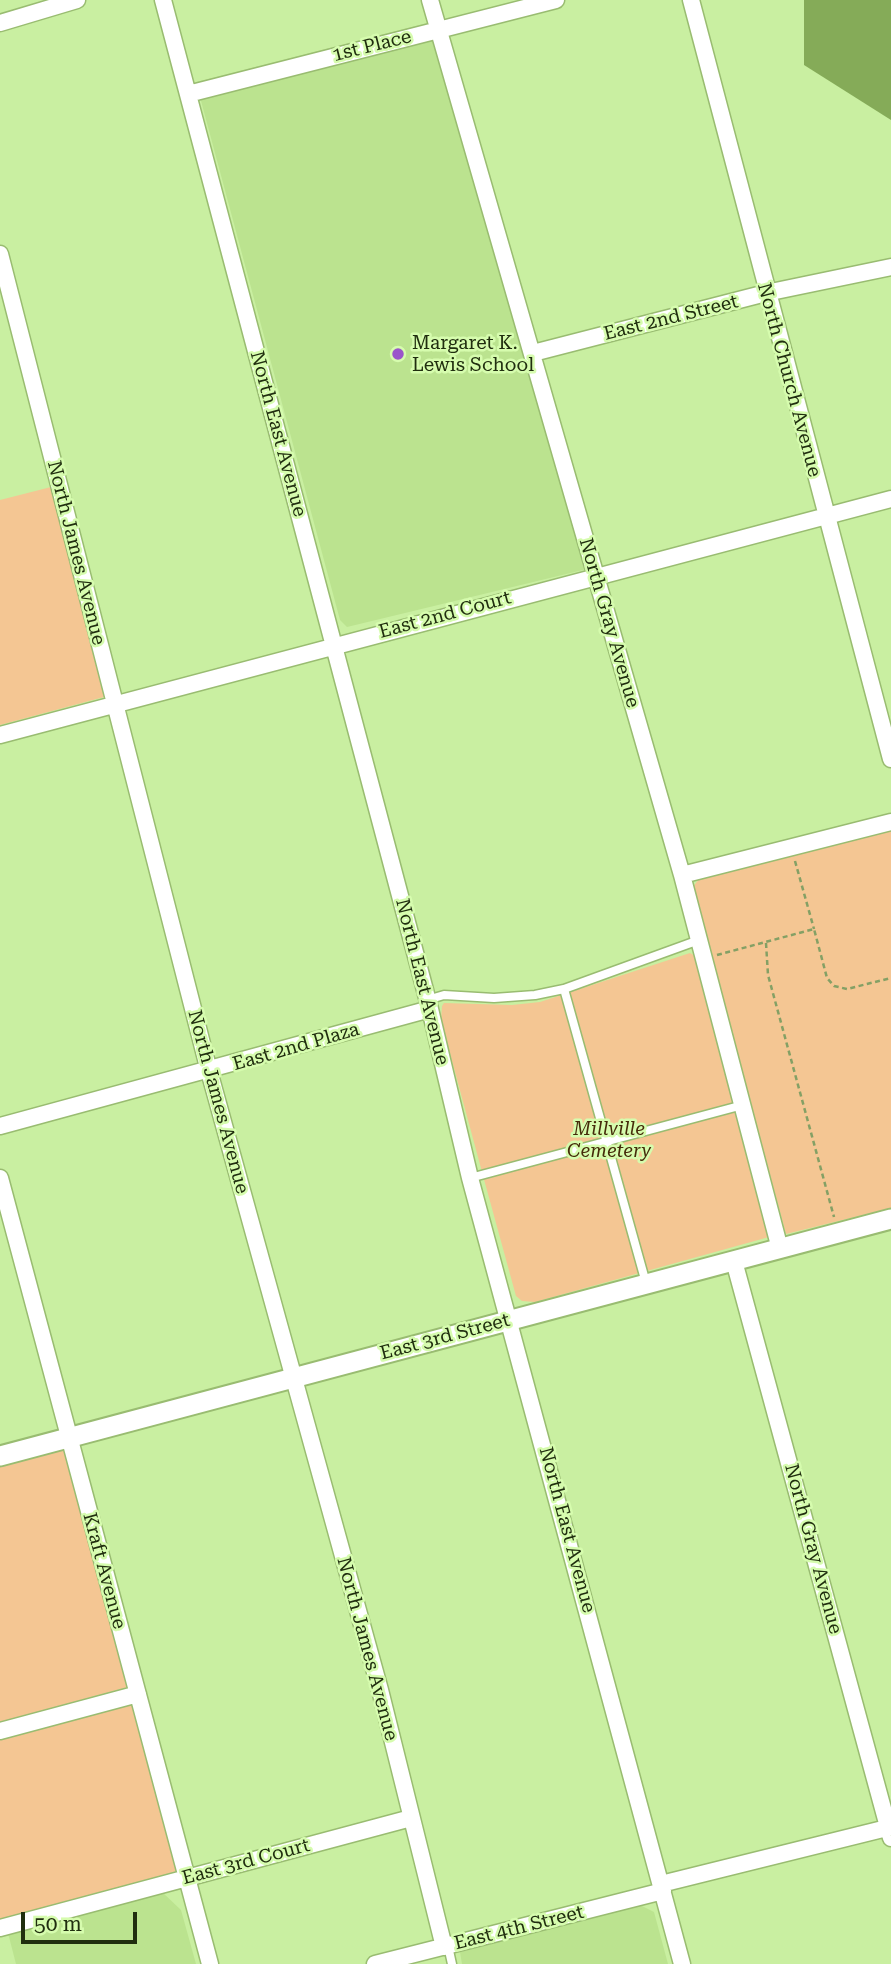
<!DOCTYPE html>
<html>
<head>
<meta charset="utf-8">
<style>
  body { margin:0 }
  #map { position:relative; width:891px; height:1964px; overflow:hidden; background:#c9efa1; font-family:"Roboto Serif",serif }
  canvas { display:block }
  .scale { position:absolute; left:21px; top:1912px; width:116px; height:32px; box-sizing:border-box; border:4px solid #202e0f; border-top:0; padding-left:9px; font-size:21px; line-height:24px; white-space:nowrap; color:#202e0f; -webkit-text-stroke:5px #d6fcae; paint-order:stroke }
</style>
</head>
<body>
<div id="map">
<canvas width="891" height="1964"></canvas>
<div class="scale">50 m</div>
</div>
<script>
const ctx = document.querySelector('canvas').getContext('2d');
ctx.lineJoin = 'round';
function paint(path, color) { ctx.fillStyle = color; ctx.fill(path, 'evenodd'); }
const toPath = rows => new Path2D(rows.map(r => 'M' + r).join(''));
function strokePath(path, color, width, dash) { ctx.strokeStyle = color; ctx.lineWidth = width; ctx.lineCap = dash ? 'butt' : 'round'; ctx.setLineDash(dash || []); ctx.stroke(path); }
function drawText(font, color, halo, rows, align = 'center') {
  ctx.font = font + ' "Roboto Serif",serif'; ctx.lineWidth = 5; ctx.setLineDash([]); ctx.textBaseline = 'middle'; ctx.strokeStyle = halo; ctx.fillStyle = color; for (const [text, x, y, turn = 0] of rows) {
    ctx.save(); ctx.translate(x, y); ctx.rotate((+turn || 0) * Math.PI / 180); ctx.textAlign = isNaN(turn) ? turn : align; if (halo) ctx.strokeText(text, 0, 0); ctx.fillText(text, 0, 0); ctx.restore();
  }
}
const built = toPath([
  [427,23,543,404,587,569,347,627,340,620,196,82],
  [161,1891,181,1910,196,1964,16,1964,8,1933],
  [640,1905,654,1912,668,1964,462,1964,460,1952]
]);
const green = toPath([
  [51,487,104,697,0,725,0,500],
  [891,828,891,1208,786,1234,692,888,699,879],
  [690,953,695,956,769,1237,535,1302,522,1301,516,1296,485,1183,441,1020,442,1006,444,1003,512,1005,540,1002],
  [63,1449,128,1687,0,1722,0,1465],
  [133,1704,178,1871,0,1919,0,1740]
]);
const water = toPath([
  [804,0,891,0,891,120,804,65]
]);
const path = toPath([
  [795,861,814,929],
  [766,943,768,975,834,1217],
  [717,955,814,929,827,978,834,986,847,989,891,978]
]);
const service = toPath([
  [564,989,646,1283],
  [427,1000,444,995,494,998,535,995,564,989,699,940],
  [470,1178,743,1105],
  [448,1946,452,1964]
]);
const minor = toPath([
  [163,0,430,1009,470,1178,682,1964],
  [430,0,682,875,780,1249],
  [691,0,891,759],
  [0,23,77,0],
  [188,94,556,0],
  [0,254,209,1071,380,1690,444,1947],
  [533,353,766,293,891,267],
  [0,735,891,499],
  [682,875,891,822],
  [0,1126,430,1009],
  [0,1178,210,1964],
  [734,1261,891,1838],
  [0,1731,138,1694],
  [661,1884,891,1827],
  [0,1928,411,1818],
  [375,1964,663,1891]
]);
const tertiary = toPath([
  [0,1456,891,1219]
]);
const markers = [
  [398,354,7,"#9a55ca"]
];
const streetNames = [
  ["1st Place",372,46,-14],
  ["East 2nd Street",671,318,-14],
  ["North Church Avenue",789,380,75],
  ["North East Avenue",278,434,75],
  ["North James Avenue",76,553,76],
  ["East 2nd Court",445,615,-15],
  ["North Gray Avenue",609,623,74],
  ["North East Avenue",422,982,76],
  ["East 2nd Plaza",296,1047,-16],
  ["North James Avenue",218,1102,75],
  ["East 3rd Street",445,1337,-15],
  ["North East Avenue",567,1530,75],
  ["North Gray Avenue",813,1549,75],
  ["Kraft Avenue",104,1571,75],
  ["North James Avenue",367,1649,75],
  ["East 3rd Court",246,1862,-15],
  ["East 4th Street",519,1928,-14]
];
const poiNames = [
  ["Margaret K.",412,343],
  ["Lewis School",412,365]
];
const parkNames = [
  ["Millville",609,1129],
  ["Cemetery",609,1151]
];
paint(built, '#bbe38f');
paint(green, '#f4c693');
paint(water, '#85ab58');
strokePath(service, '#99bc71', 11);
strokePath(minor, '#99bc71', 19);
strokePath(tertiary, '#99bc71', 23);
strokePath(path, '#84a065', 2.5, [5, 3.5]);
strokePath(service, '#fff', 8);
strokePath(minor, '#fff', 16);
strokePath(tertiary, '#fff', 19);
for (const [x, y, r, color] of markers) { const dot = new Path2D(); dot.arc(x, y, r, 0, 2 * Math.PI); ctx.fillStyle = color; ctx.fill(dot); strokePath(dot, '#d6fcae', 2.5); }
drawText('19px', '#202e0f', '#d6fcae', streetNames);
drawText('19px', '#202e0f', '#d6fcae', poiNames, 'left');
drawText('italic 19px', '#452b0a', '#d6fcae', parkNames);
</script>
</body>
</html>
